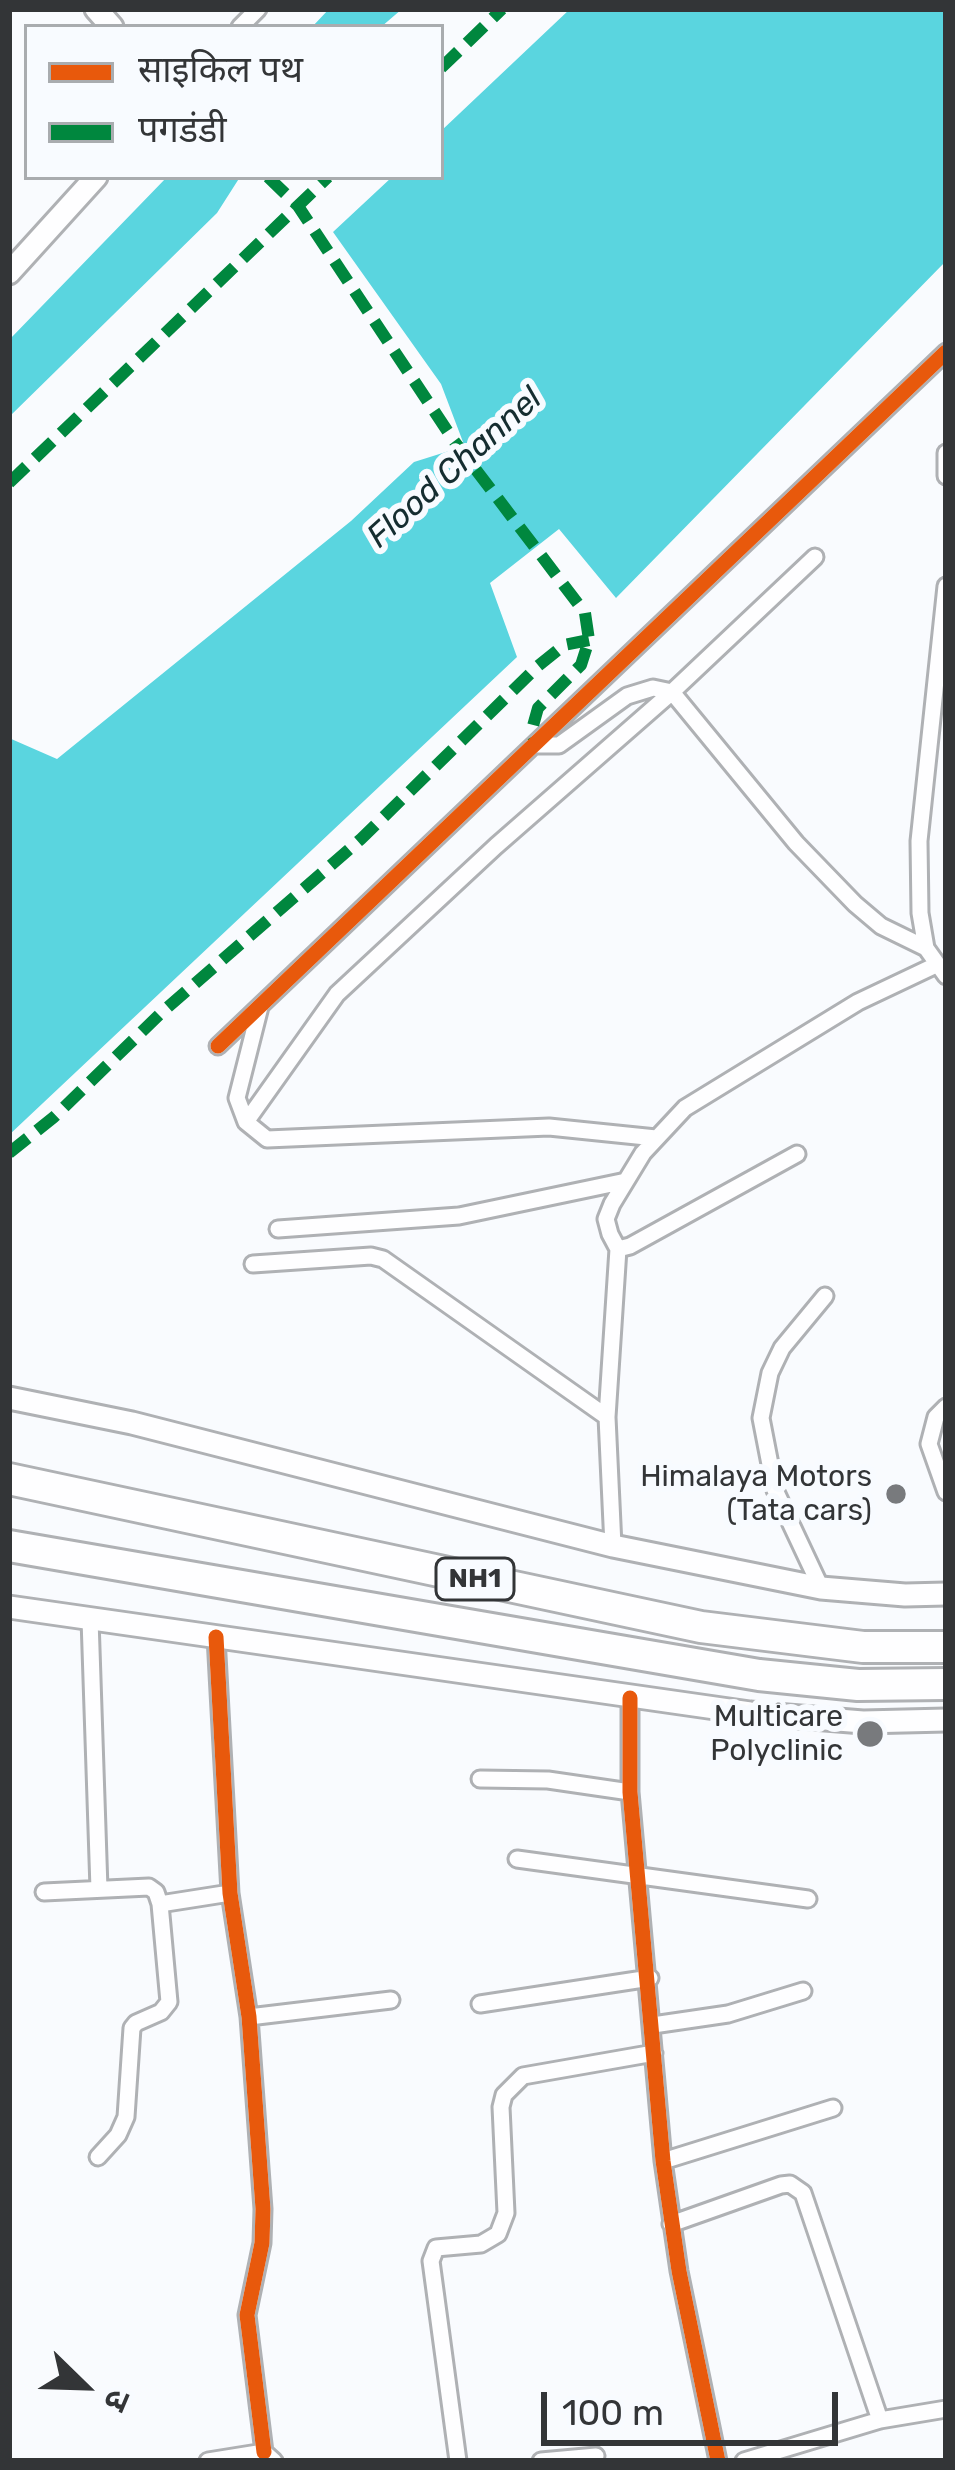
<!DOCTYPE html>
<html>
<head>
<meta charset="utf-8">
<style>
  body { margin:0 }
  #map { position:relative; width:955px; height:2470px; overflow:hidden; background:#f9fbfe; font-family:Rubik,"Noto Sans Devanagari",sans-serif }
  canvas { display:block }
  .frame { position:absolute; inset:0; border:12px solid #333537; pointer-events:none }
  .legend { position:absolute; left:24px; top:24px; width:420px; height:156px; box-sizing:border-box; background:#f8fbff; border:3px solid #a9acaf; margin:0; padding:15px 21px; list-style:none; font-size:36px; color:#333537 }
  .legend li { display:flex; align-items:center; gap:24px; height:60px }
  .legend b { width:60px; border:3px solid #a9acaf }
  .north { position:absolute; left:24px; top:2326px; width:120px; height:120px; -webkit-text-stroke:9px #f8fbff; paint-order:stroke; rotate:113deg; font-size:33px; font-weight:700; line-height:48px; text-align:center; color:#333537 }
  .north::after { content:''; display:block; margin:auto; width:42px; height:54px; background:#333537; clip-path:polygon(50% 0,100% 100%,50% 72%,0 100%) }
  .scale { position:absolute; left:541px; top:2392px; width:297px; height:54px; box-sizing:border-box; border:6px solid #333537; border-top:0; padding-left:15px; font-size:36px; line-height:42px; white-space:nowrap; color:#333537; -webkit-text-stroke:9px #f8fbff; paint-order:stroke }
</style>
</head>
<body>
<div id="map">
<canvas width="955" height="2470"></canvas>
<div class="frame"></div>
<ul class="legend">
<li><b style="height:15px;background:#e8590c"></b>साइकिल पथ</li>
<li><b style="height:15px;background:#00873e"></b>पगडंडी</li>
</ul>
<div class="north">उ</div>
<div class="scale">100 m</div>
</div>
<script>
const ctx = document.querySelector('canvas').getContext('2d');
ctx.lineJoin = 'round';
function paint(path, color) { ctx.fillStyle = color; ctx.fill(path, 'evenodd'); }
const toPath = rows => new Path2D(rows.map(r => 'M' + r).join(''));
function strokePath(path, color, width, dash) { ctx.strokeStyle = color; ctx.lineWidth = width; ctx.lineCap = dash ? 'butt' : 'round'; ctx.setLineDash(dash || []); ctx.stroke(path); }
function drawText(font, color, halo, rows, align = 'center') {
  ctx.font = font + ' Rubik,sans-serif'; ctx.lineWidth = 12; ctx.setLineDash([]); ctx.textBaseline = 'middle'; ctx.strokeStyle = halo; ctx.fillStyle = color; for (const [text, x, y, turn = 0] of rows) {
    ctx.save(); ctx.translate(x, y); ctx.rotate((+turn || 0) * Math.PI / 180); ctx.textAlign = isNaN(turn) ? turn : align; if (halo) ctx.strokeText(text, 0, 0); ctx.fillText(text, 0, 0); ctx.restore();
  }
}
const water = toPath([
  [329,9,402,9,381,27,312,27],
  [570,9,946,9,946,261,616,598,559,529,490,583,517,657,9,1135,9,738,57,759,351,521,414,462,449,451,463,442,441,384,333,232,392,177,441,177,441,131],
  [167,177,240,177,217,213,9,417,9,340]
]);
const street = toPath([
  [240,27,258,9],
  [946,453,946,476],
  [946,586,919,841,920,913,926,948,946,976],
  [538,745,559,745,627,696,653,688,672,692,796,843,855,904,881,926,926,948],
  [260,1007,237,1098,246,1122,267,1139,549,1127,656,1138],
  [218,1046,946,352],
  [246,1122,337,994,496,846,672,692,815,557],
  [797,1154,630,1246,618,1249,610,1234,606,1219,612,1204,643,1153,685,1108,858,1002,936,965],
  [278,1229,459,1216,626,1181],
  [253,1264,371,1256,383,1259,607,1417],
  [946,1407,936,1417,929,1444,946,1492],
  [613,1546,607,1417,618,1249],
  [821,1588,775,1490,761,1418,770,1373,782,1348,825,1296],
  [90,1619,99,1889],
  [216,1637,230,1893,249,2017,263,2209,262,2243,247,2315,264,2452],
  [630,1698,630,1792,663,2161,679,2271,718,2461],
  [480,1779,548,1780,630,1792],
  [517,1859,808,1899],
  [44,1892,149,1887,156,1892,160,1904,230,1893],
  [480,2004,650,1978],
  [249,2017,391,2000],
  [653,2025,728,2014,803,1991],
  [98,2157,118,2135,126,2117,132,2028,136,2023,161,2012,169,2002,160,1904],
  [663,2161,833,2108],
  [671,2224,781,2185,790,2184,803,2193,880,2420],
  [208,2461,264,2452,274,2461],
  [458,2461,431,2261,436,2248,481,2244,498,2234,506,2213,501,2107,504,2095,523,2076,654,2053],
  [541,2461,596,2456],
  [744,2461,880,2420,946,2409]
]);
const secondary = toPath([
  [96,9,112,27],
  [9,273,96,177],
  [9,1398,132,1423,613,1546,821,1588,905,1595,946,1594],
  [9,1607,750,1713,863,1722,946,1720]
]);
const highway = toPath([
  [9,1479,701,1627,863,1647,946,1647],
  [9,1546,759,1675,858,1685,946,1684]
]);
const quiet = toPath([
  [441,68,502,9],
  [268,177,298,206,454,441,585,613,589,640,581,665,538,708,531,733,538,745],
  [9,483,328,177],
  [9,1153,54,1117,160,1014,361,839,538,666,564,645,589,640]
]);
const cycleway = toPath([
  [218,1046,946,352],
  [216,1637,230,1893,249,2017,263,2209,262,2243,247,2315,264,2452],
  [630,1698,630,1792,663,2161,679,2271,718,2461]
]);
const markers = [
  [896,1494,12,"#787a7d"],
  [870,1734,15,"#787a7d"]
];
const shields = [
  [475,1579,78]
];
const shieldNames = [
  ["NH1",475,1579]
];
const poiNames = [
  ["Himalaya Motors",872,1477],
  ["(Tata cars)",872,1511],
  ["Multicare",843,1717],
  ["Polyclinic",843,1751]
];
const waterNames = [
  ["Flood Channel",455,468,-42]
];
paint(water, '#5ad5df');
strokePath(street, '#afb1b4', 21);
strokePath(secondary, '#afb1b4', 27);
strokePath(highway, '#afb1b4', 36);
strokePath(street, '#fefeff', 15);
strokePath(secondary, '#fefeff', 21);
strokePath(highway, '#fefeff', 30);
strokePath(quiet, '#00873e', 12, [24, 12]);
strokePath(cycleway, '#e8590c', 15);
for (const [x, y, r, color] of markers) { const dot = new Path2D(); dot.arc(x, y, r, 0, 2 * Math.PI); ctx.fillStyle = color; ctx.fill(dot); strokePath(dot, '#f8fbff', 4.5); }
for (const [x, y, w] of shields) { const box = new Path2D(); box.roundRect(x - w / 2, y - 21, w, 42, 9); ctx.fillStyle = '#f8fbff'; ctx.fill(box); strokePath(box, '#333537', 3); }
drawText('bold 27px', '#333537', null, shieldNames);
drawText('30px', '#333537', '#f8fbff', poiNames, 'right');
drawText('italic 33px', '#152d30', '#f8fbff', waterNames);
</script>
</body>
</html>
